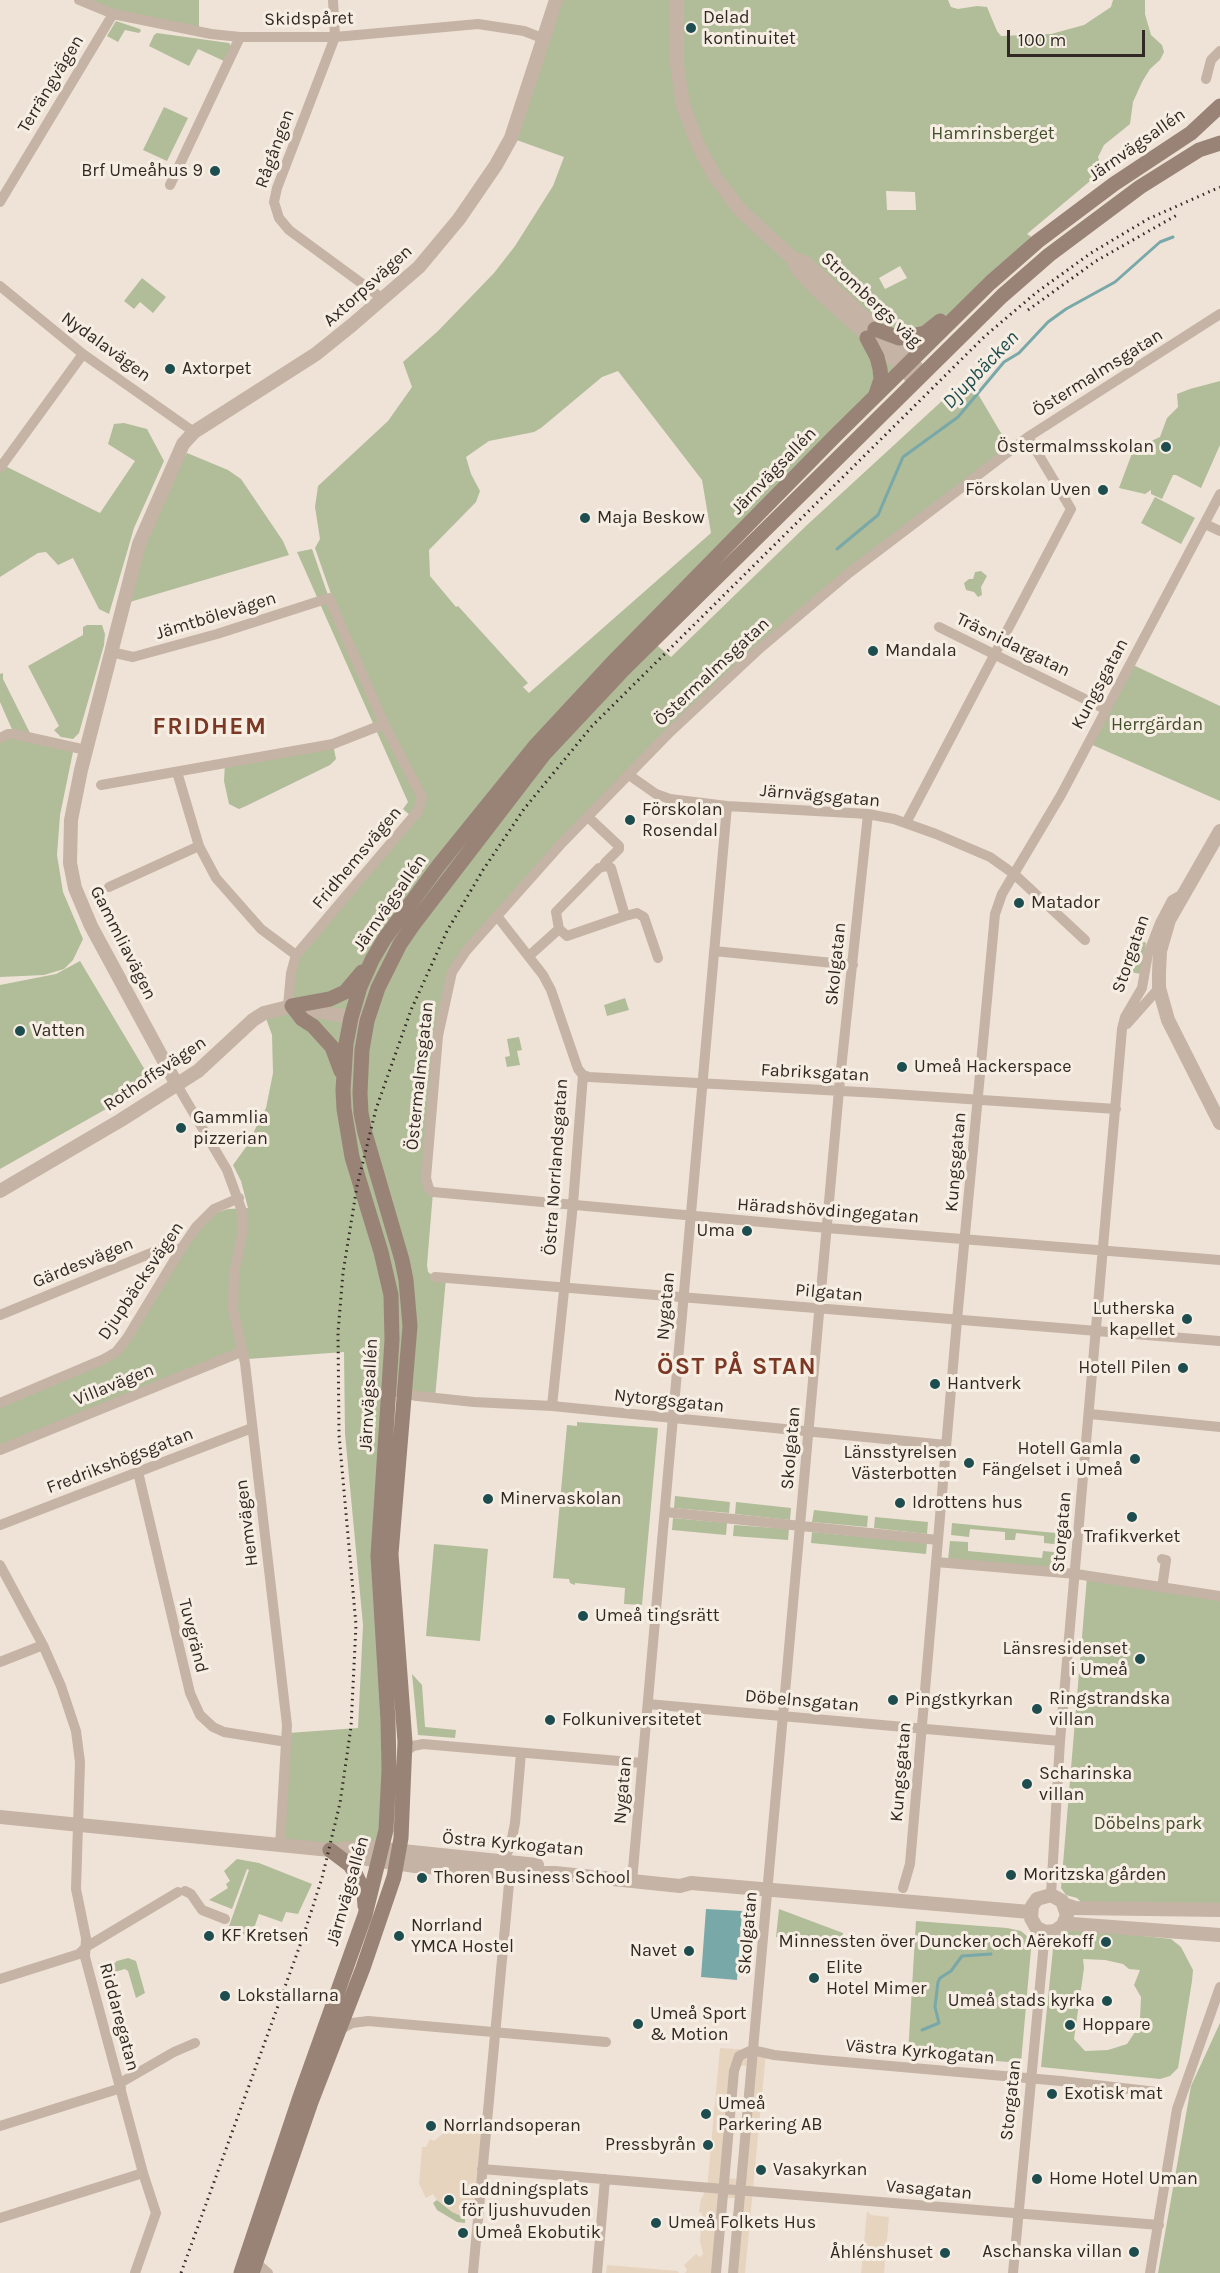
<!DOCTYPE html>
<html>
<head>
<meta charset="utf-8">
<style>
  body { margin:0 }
  #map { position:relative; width:1220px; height:2273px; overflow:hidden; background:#efe3d8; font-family:Karla,sans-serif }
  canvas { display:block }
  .scale { position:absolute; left:1007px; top:30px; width:138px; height:27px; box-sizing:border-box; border:3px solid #322925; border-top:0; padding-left:8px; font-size:18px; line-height:21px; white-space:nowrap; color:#322925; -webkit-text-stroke:4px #f7eee3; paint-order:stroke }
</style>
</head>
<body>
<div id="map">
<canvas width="1220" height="2273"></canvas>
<div class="scale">100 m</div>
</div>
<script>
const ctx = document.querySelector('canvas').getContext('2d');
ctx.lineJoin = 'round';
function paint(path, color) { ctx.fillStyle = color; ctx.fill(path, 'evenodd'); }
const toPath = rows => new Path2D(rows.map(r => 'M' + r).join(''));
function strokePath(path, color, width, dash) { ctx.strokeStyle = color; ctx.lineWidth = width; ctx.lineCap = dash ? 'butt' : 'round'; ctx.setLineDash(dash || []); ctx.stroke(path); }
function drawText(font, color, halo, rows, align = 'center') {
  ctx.font = font + ' Karla,sans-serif'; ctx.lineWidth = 6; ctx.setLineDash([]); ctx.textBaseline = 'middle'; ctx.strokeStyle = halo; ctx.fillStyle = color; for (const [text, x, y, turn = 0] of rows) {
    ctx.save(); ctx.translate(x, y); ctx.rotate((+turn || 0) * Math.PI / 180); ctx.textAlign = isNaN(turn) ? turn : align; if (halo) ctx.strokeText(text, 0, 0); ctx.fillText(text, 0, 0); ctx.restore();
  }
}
const green = toPath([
  [79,0,199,0,199,32],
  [556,0,948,0,951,7,958,9,977,6,987,7,997,31,1001,36,1051,34,1084,25,1111,7,1113,0,1145,0,1145,14,1151,35,1162,45,1164,52,1160,60,1150,69,1142,82,1133,102,1130,124,1104,145,1098,157,1102,171,1027,234,1038,241,642,633,671,657,807,525,968,377,1011,450,758,650,506,904,448,982,426,1178,433,1192,427,1265,428,1272,435,1277,446,1278,435,1398,390,1390,380,1603,383,1849,280,1846,288,1733,358,1728,363,1625,345,1434,344,1352,248,1359,245,1347,0,1445,0,1407,107,1362,198,1231,216,1213,228,1209,248,1208,241,1181,233,1165,246,1147,266,1108,273,1073,272,1035,264,1013,288,1006,296,955,412,817,403,809,408,802,297,552,312,549,329,598,332,597,315,548,320,539,315,507,318,486,388,421,412,387,403,362,438,331,494,273,515,246,553,186,564,157,511,138],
  [886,191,915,192,916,210,887,210],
  [900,266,907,278,885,289,879,278],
  [618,371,702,480,711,533,529,693,523,687,528,683,458,606,456,607,430,576,429,550,476,502,480,491,471,474,466,457,489,441,534,432,541,428,602,377],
  [116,21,140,29,141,31,139,33,125,30,118,42,107,36],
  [157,33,229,43,231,46,224,61,198,49,189,66,149,46,154,35],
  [164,107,188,118,167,161,143,150],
  [142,278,166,297,153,313,140,302,134,309,124,301],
  [1220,381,1220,445,1201,488,1176,475,1173,475,1162,499,1151,494,1151,490,1145,494,1119,488,1137,440,1155,449,1155,457,1156,449,1149,442,1160,437,1167,418,1178,407,1177,394,1190,389],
  [124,423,147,429,164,461,134,528,109,614,99,609,73,558,58,565,46,552,38,553,0,577,0,468,3,465,100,513,135,461,108,444,114,424],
  [187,453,228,470,241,479,283,541,289,555,123,604,162,492],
  [1155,497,1195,518,1181,544,1141,523],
  [981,571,987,576,981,587,982,595,978,597,974,592,966,590,964,583,969,579,973,579,975,572],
  [87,625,102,625,105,634,104,645,79,733,73,739,61,737,54,730,59,726,28,666,83,635,83,627],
  [1129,663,1220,706,1220,801,1088,743],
  [3,673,3,679,32,737,74,747,60,815,57,855,63,892,83,939,73,960,64,969,44,975,0,977,0,738,14,734,0,702,0,674],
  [333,744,336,759,330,765,246,806,239,809,229,804,224,781,225,763],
  [1143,941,1146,943,1141,974,1131,972,1130,967],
  [80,961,148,1075,145,1087,0,1169,0,985,56,974],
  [625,998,629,1010,607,1016,604,1005],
  [519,1037,522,1050,517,1051,520,1065,507,1067,505,1057,510,1056,507,1039],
  [577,1422,658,1428,642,1605,624,1604,625,1588,575,1583,575,1585,570,1583,569,1579,553,1578,567,1425,577,1426],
  [675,1496,730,1502,729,1513,674,1508],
  [736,1502,791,1508,790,1520,735,1514],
  [814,1510,868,1516,867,1527,812,1522],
  [875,1517,928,1522,927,1534,874,1528],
  [673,1518,727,1523,726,1535,672,1530],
  [952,1523,1066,1534,1064,1545,1044,1543,1044,1536,1016,1533,1015,1540,1005,1540,1005,1532,970,1529,969,1537,951,1535],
  [734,1525,789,1529,788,1540,733,1536],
  [812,1532,927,1543,926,1554,811,1543],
  [950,1541,968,1542,968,1551,1042,1558,1043,1551,1064,1553,1063,1571,948,1560],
  [434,1544,488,1549,480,1641,426,1636],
  [1087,1577,1220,1596,1220,1906,1081,1902,1077,1898,1066,1895,1061,1888],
  [412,1674,422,1685,425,1727,456,1730,455,1738,418,1735],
  [237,1859,259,1863,312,1884,298,1914,286,1912,282,1922,259,1914,251,1937,228,1929,249,1870,247,1869,232,1909,209,1900,228,1888,226,1884,230,1881,224,1871],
  [779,1909,843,1933,842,1944,776,1937],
  [916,1921,1007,1928,1021,1931,1028,1937,1031,1949,1021,2063,908,2054],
  [1077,1929,1171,1939,1181,1947,1193,1970,1192,1981,1178,2068,1170,2076,1160,2079,1041,2067,1053,1949,1062,1933,1068,1930],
  [1083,1959,1105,1960,1123,1964,1129,1969,1140,1970,1134,1985,1141,1997,1140,2019,1137,2029,1127,2044,1108,2050,1085,2051,1074,2039,1084,1968],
  [128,1958,136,1961,145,1993,136,1998,128,1971,125,1969,104,1975,101,1974,98,1963,110,1967,117,1961],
  [1220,2023,1220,2273,1158,2273,1191,2086],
  [437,2200,450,2210,465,2218,465,2223,457,2222,437,2210,433,2203]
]);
const plaza = toPath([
  [720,2048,752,2050,766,2053,745,2273,729,2273,735,2198,726,2198,719,2273,685,2273,687,2270,684,2265,696,2254,700,2257,703,2254,700,2241,702,2213,699,2212,701,2199,707,2188],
  [738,2065,747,2066,737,2179,727,2178],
  [475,2123,486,2123,477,2218,465,2218,452,2212,437,2200,433,2194,426,2198,419,2184,422,2147,426,2147,430,2139,434,2141,448,2129],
  [867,2211,871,2215,889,2217,884,2273,861,2273],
  [607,2265,678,2271,679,2273,606,2273]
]);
const water = toPath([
  [706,1909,742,1911,737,1980,701,1977]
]);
const stream = toPath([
  [837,549,878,515,903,457,958,417,1004,362,1019,353,1048,322,1066,309,1115,282,1160,242,1173,237],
  [922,2030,939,2023,935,2007,938,1982,940,1978,951,1971,962,1956,991,1954]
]);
const minor = toPath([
  [79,0,113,14,211,34,240,37,335,37,478,24,524,31,542,38],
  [333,0,335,37,277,188,274,202,279,218,289,230,383,299],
  [1206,79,1211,60,1220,51],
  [170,185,240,37],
  [0,202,113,14],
  [0,286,83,354,194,432],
  [1220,314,1028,437,849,573,758,650,670,732,562,843,466,951,452,972,438,1036,426,1178,429,1189,433,1192,827,1228,1220,1260],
  [0,468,83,354],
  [1205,524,1220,531],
  [939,627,1105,709],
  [111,652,133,657,217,634,329,598,384,724,422,797,418,811,296,955,291,973,288,1006],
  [0,738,8,734,14,734,86,750],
  [177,772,199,846,216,878,261,929,296,955],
  [629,775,656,794,670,799,727,806,868,814,894,819,936,834,990,857,1014,874,1085,940],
  [101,785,333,744,384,724],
  [588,817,619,846,619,849,605,863,606,866],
  [906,823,1071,509,1028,437],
  [109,887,199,846],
  [497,916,543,975,551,990,578,1069,583,1075,573,1204,552,1406],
  [625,916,637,913,644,917,658,958],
  [714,951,853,965],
  [529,956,559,929,567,936,625,916,611,868,606,866,599,868,556,912,559,929],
  [1127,1024,1159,988],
  [583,1075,589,1077,878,1093,1116,1109],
  [177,1085,227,1170,242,1211,242,1235,234,1274,233,1309,245,1363,287,1725,280,1846],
  [435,1277,1220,1341],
  [0,1315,161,1249,181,1249],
  [389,1390,417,1396,474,1402,552,1406,946,1445],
  [0,1403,104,1359,116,1352,127,1338,181,1249,196,1227,214,1209,239,1198],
  [1090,1414,1220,1427],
  [0,1450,241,1352],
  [138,1472,190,1693,200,1715,213,1727,224,1732,287,1742],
  [665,1512,938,1540],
  [0,1525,252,1428],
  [1162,1559,1166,1560,1162,1588],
  [936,1562,1076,1574,1220,1596],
  [0,1565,43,1645,61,1686,76,1731,80,1762,76,1889,86,1938,85,1957,143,2173,156,2213,135,2273],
  [0,1662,43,1645],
  [648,1704,1060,1741],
  [404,1753,413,1746,423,1744,642,1763],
  [502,1861,510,1848,515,1823,521,1753],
  [632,1881,727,806],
  [903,1888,910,1864,957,1320,995,914,1002,894,1061,795,1220,494],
  [185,1891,191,1894,202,1910,225,1919],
  [1051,1895,1060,1741,1122,1029,1125,1017,1142,988,1148,954,1160,923,1172,900,1181,895],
  [0,1979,79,1954,86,1947,178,1892],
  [339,2030,352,2023,368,2021,606,2042],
  [752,2050,774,2055,822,2060,1061,2081,1157,2092],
  [120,2083,174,2052,195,2043],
  [0,2126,121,2088],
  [482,2169,1159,2225],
  [0,2218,143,2173],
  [250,2264,261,2267,268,2273],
  [473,2273,510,1873],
  [597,2273,605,2179],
  [716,2273,734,2071,739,2056,752,2050],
  [733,2273,840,1079,868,814],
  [1013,2273,1045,1932],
  [1150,2273,1177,2109,1220,1987]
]);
const tertiary = toPath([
  [677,0,677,65,683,105,698,145,715,177,740,210,792,258,799,271,818,291,904,368,914,381],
  [792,258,806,263,911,361,922,374],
  [1220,831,1169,920,1160,951,1159,973,1159,988,1168,1020,1220,1123],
  [177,1085,91,926,75,888,70,863,71,820,81,770,139,544,183,444,194,432,316,354,352,325,419,267,459,219,496,165,511,138,556,0],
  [0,1191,121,1120,198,1071,253,1020,264,1013,292,1006,362,1020],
  [0,1817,330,1850,361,1858,415,1866,510,1873,555,1873,680,1886,691,1883,1030,1912],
  [341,1849,364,1847,537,1865],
  [1066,1905,1075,1908,1220,1910],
  [1063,1925,1067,1915,1062,1901,1051,1895,1037,1899,1032,1906,1031,1918,1036,1927,1045,1932,1055,1931,1063,1925,1072,1924,1220,1935]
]);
const secondary = toPath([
  [875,329,899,338,907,337,925,333,940,321],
  [867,338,877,357,880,369,881,379,876,394],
  [341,1071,332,1047,313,1026,302,1019,292,1006,330,999,345,992,362,972],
  [330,1850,350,1865,354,1871,364,1892,365,1906],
  [241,2273,300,2097,365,1915,386,1830,389,1770,388,1720,378,1556,392,1340,391,1295,381,1252,352,1157,344,1109,343,1090,346,1044,351,1018,360,987,372,960,385,938,439,865,536,745,613,662,836,435,990,283,1038,241,1114,184,1191,133,1220,106],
  [252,2273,311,2102,363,1968,394,1877,401,1838,405,1742,391,1554,410,1326,406,1280,402,1260,365,1133,361,1113,360,1093,362,1050,367,1021,378,988,400,944,413,925,545,753,621,672,1002,296,1049,255,1140,187,1199,150,1220,143]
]);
const rail = toPath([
  [1028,310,1096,261,1177,215],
  [181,2273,303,1937,322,1878,340,1803,351,1727,356,1625,339,1435,338,1332,343,1273,357,1186,376,1109,411,1010,447,931,483,870,524,809,592,726,985,336,1037,292,1091,253,1148,219,1220,187]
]);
const markers = [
  [691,28,6,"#1e4d50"],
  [215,171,6,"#1e4d50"],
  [170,369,6,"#1e4d50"],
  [1166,447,6,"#1e4d50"],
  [1103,490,6,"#1e4d50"],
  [585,518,6,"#1e4d50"],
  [873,651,6,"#1e4d50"],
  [630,820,6,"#1e4d50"],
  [1019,903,6,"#1e4d50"],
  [20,1031,6,"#1e4d50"],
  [902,1067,6,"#1e4d50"],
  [181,1128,6,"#1e4d50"],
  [747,1231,6,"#1e4d50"],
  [1187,1319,6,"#1e4d50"],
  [1183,1368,6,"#1e4d50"],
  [935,1384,6,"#1e4d50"],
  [1135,1459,6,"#1e4d50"],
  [969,1463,6,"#1e4d50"],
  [488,1499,6,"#1e4d50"],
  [900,1503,6,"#1e4d50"],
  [1132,1517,6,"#1e4d50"],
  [583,1616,6,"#1e4d50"],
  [1140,1659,6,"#1e4d50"],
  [893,1700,6,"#1e4d50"],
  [1037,1709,6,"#1e4d50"],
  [550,1720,6,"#1e4d50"],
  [1027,1784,6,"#1e4d50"],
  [1011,1875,6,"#1e4d50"],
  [422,1878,6,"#1e4d50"],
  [209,1936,6,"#1e4d50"],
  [399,1936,6,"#1e4d50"],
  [1106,1942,6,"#1e4d50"],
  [689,1951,6,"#1e4d50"],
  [814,1978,6,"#1e4d50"],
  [225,1996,6,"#1e4d50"],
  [1107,2001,6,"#1e4d50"],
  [638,2024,6,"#1e4d50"],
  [1070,2025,6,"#1e4d50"],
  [1052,2094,6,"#1e4d50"],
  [706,2114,6,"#1e4d50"],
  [431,2126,6,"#1e4d50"],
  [708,2145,6,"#1e4d50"],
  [761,2170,6,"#1e4d50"],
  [1037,2179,6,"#1e4d50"],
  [449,2200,6,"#1e4d50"],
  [656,2223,6,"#1e4d50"],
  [463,2233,6,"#1e4d50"],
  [1134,2252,6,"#1e4d50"],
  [945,2253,6,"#1e4d50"]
];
const poiNames = [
  ["Delad",703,18],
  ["kontinuitet",703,39],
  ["Brf Umeåhus 9",203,171,"right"],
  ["Axtorpet",182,369],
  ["Östermalmsskolan",1154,447,"right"],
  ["Förskolan Uven",1091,490,"right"],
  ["Maja Beskow",597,518],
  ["Mandala",885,651],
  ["Förskolan",642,810],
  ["Rosendal",642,831],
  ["Matador",1031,903],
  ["Vatten",32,1031],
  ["Umeå Hackerspace",914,1067],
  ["Gammlia",193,1118],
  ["pizzerian",193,1139],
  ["Uma",735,1231,"right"],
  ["Lutherska",1175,1309,"right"],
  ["kapellet",1175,1330,"right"],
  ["Hotell Pilen",1171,1368,"right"],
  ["Hantverk",947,1384],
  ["Hotell Gamla",1123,1449,"right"],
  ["Fängelset i Umeå",1123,1470,"right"],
  ["Länsstyrelsen",957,1453,"right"],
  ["Västerbotten",957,1474,"right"],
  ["Minervaskolan",500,1499],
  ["Idrottens hus",912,1503],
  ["Trafikverket",1132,1537,"center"],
  ["Umeå tingsrätt",595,1616],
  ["Länsresidenset",1128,1649,"right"],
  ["i Umeå",1128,1670,"right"],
  ["Ringstrandska",1049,1699],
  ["villan",1049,1720],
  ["Pingstkyrkan",905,1700],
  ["Folkuniversitetet",562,1720],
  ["Scharinska",1039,1774],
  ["villan",1039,1795],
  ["Moritzska gården",1023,1875],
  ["Thoren Business School",434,1878],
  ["Norrland",411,1926],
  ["YMCA Hostel",411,1947],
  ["KF Kretsen",221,1936],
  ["Minnessten över Duncker och Aërekoff",1094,1942,"right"],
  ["Navet",677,1951,"right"],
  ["Elite",826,1968],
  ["Hotel Mimer",826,1989],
  ["Lokstallarna",237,1996],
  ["Umeå stads kyrka",1095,2001,"right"],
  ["Umeå Sport",650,2014],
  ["& Motion",650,2035],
  ["Hoppare",1082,2025],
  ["Exotisk mat",1064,2094],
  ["Umeå",718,2104],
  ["Parkering AB",718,2125],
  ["Norrlandsoperan",443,2126],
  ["Pressbyrån",696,2145,"right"],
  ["Vasakyrkan",773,2170],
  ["Home Hotel Uman",1049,2179],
  ["Laddningsplats",461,2190],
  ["för ljushuvuden",461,2211],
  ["Umeå Folkets Hus",668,2223],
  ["Umeå Ekobutik",475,2233],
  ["Aschanska villan",1122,2252,"right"],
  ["Åhlénshuset",933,2253,"right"]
];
const streetNames = [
  ["Skidspåret",309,19,-1],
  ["Terrängvägen",51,84,-59],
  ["Järnvägsallén",1137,145,-35],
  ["Rågången",275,149,-70],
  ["Axtorpsvägen",368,286,-42],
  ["Strombergs väg",871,300,43],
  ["Nydalavägen",106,347,36],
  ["Östermalmsgatan",1098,373,-32],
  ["Järnvägsallén",774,471,-46],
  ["Jämtbölevägen",216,616,-17],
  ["Träsnidargatan",1013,645,26],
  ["Östermalmsgatan",712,672,-43],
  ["Kungsgatan",1100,684,-62],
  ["Järnvägsgatan",820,796,5],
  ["Fridhemsvägen",357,858,-50],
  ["Järnvägsallén",390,903,-55],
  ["Gammliavägen",123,943,63],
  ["Storgatan",1131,954,-71],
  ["Skolgatan",836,964,-84],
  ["Fabriksgatan",815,1073,3],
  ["Rothoffsvägen",155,1074,-34],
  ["Östermalmsgatan",420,1076,-84],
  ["Kungsgatan",956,1162,-85],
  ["Östra Norrlandsgatan",556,1167,-86],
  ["Häradshövdingegatan",828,1211,4],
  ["Gärdesvägen",83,1263,-22],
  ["Djupbäcksvägen",141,1281,-56],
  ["Pilgatan",829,1293,5],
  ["Nygatan",666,1306,-85],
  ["Villavägen",114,1385,-22],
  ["Järnvägsallén",369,1395,-87],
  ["Nytorgsgatan",669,1401,6],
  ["Skolgatan",791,1448,-85],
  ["Fredrikshögsgatan",120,1461,-21],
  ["Hemvägen",247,1523,-97],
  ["Storgatan",1062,1532,-85],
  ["Tuvgränd",193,1636,76],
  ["Döbelnsgatan",802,1701,5],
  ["Kungsgatan",901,1772,-85],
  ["Nygatan",623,1790,-85],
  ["Östra Kyrkogatan",513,1844,5],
  ["Järnvägsallén",348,1891,-74],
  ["Skolgatan",748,1933,-85],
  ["Riddaregatan",119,2017,75],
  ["Västra Kyrkogatan",920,2052,5],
  ["Storgatan",1011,2100,-84],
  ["Vasagatan",929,2190,5]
];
const parkNames = [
  ["Hamrinsberget",993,134],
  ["Herrgärdan",1157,725],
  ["Döbelns park",1148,1824]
];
const waterNames = [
  ["Djupbäcken",981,370,-46]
];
const districtNames = [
  ["FRIDHEM",210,727],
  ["ÖST PÅ STAN",737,1367]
];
paint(green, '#b1bc99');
paint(plaza, '#e6d4bf');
paint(water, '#79a8a9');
strokePath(stream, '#79a8a9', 3);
strokePath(minor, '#c5b3a5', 10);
strokePath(tertiary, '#c5b3a5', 14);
strokePath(secondary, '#998376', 15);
strokePath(rail, '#322925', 3, [1.5, 4.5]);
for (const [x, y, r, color] of markers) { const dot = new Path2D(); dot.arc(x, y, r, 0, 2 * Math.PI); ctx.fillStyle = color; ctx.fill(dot); strokePath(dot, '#f7eee3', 2); }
drawText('18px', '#322925', '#f7eee3', poiNames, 'left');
drawText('18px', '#322925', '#f7eee3', streetNames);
drawText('18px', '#424e2b', '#f7eee3', parkNames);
drawText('italic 20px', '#1e4d50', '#f7eee3', waterNames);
ctx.letterSpacing = '1.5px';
drawText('bold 24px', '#7b3824', '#f7eee3', districtNames);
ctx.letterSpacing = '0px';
</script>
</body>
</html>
